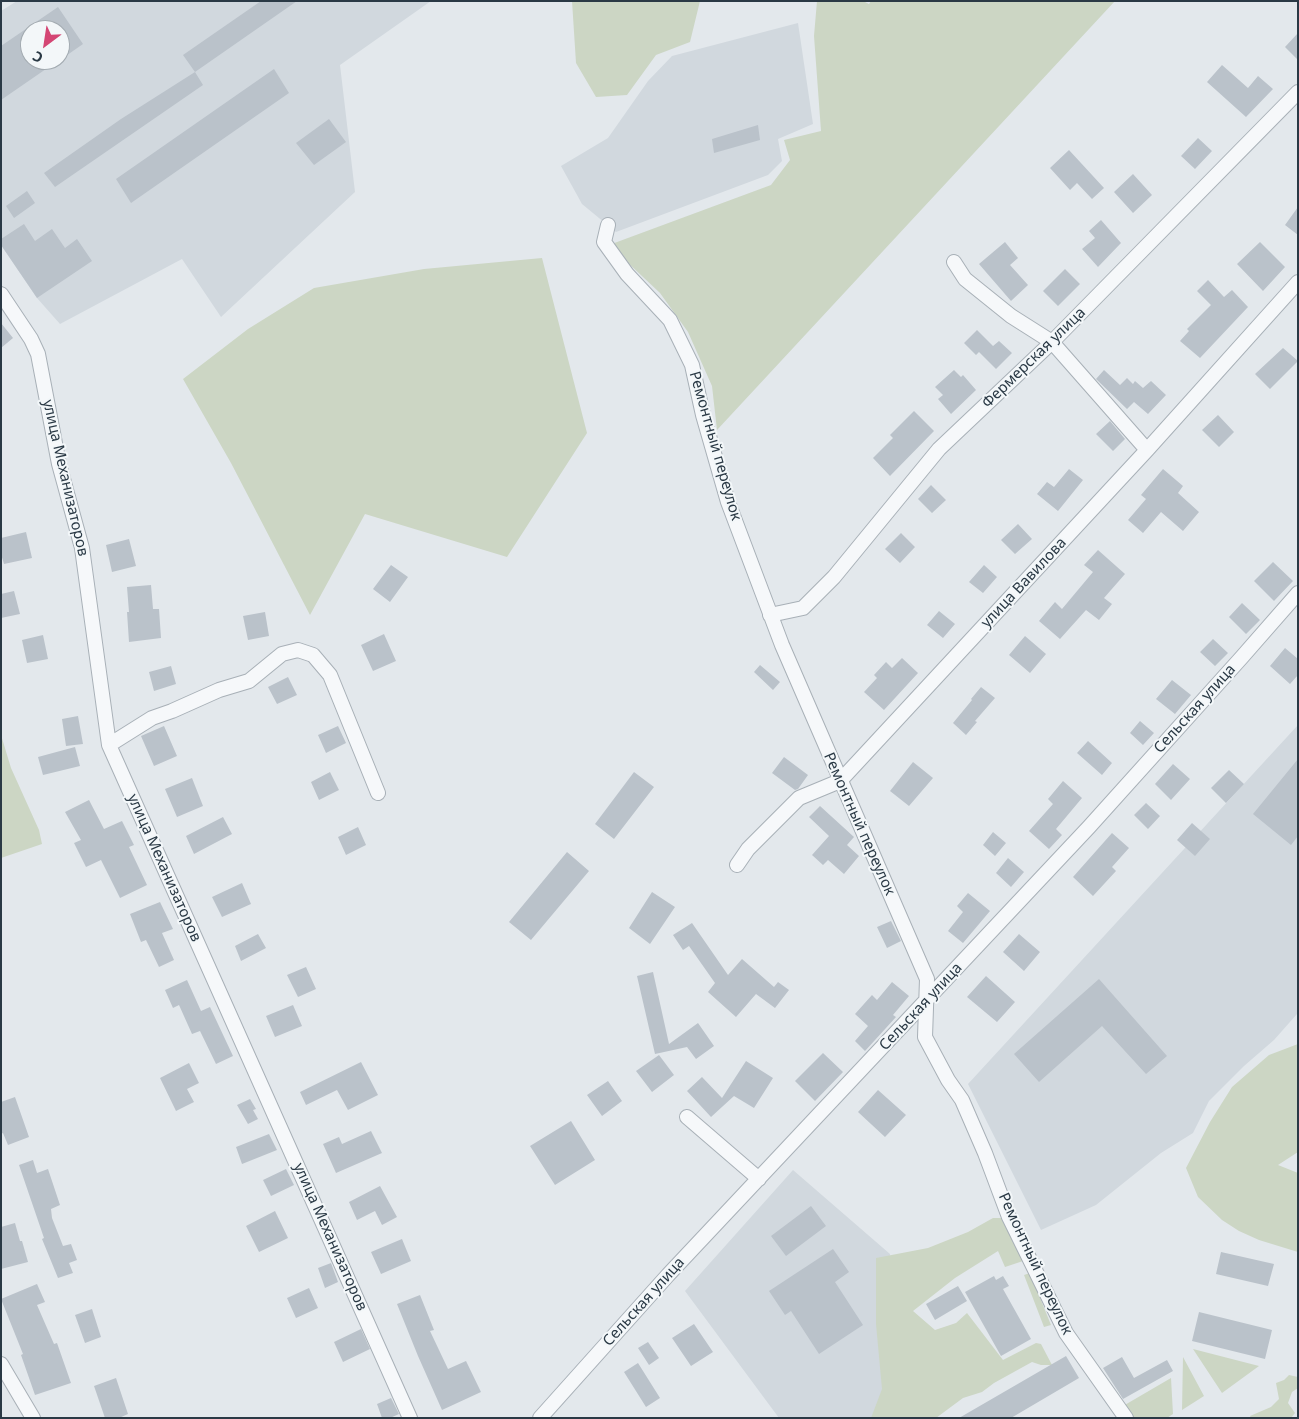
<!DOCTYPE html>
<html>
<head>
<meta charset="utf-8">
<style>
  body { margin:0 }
  #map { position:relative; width:1299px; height:1419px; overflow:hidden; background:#e3e8ec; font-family:"Noto Sans",sans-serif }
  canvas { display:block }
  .frame { position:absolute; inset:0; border:2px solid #2a3945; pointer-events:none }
  .north { position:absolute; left:20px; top:20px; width:50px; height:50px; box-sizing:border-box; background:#f3f7f9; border:1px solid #a3abb1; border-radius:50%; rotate:211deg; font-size:14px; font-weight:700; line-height:20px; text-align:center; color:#2a3945 }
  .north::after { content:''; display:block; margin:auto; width:18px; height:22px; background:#d44674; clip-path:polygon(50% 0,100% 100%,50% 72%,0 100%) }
</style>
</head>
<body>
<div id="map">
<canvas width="1299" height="1419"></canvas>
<div class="frame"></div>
<div class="north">С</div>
</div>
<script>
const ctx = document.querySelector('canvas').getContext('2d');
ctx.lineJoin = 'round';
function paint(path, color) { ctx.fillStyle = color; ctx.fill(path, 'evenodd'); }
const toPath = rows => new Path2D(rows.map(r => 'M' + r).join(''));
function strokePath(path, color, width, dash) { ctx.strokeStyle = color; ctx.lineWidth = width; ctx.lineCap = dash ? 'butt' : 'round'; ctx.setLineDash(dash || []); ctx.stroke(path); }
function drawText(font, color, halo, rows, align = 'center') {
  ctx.font = font + ' "Noto Sans",sans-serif'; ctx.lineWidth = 4; ctx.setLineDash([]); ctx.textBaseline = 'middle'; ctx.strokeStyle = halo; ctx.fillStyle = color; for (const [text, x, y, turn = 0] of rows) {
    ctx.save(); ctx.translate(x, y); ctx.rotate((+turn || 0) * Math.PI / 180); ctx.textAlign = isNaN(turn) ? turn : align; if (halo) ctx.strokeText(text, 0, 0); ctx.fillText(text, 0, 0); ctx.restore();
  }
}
const built = toPath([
  [17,1,431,1,340,65,355,192,221,317,182,259,60,324,37,298,1,245,1,11],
  [30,30,60,30,60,60,30,60],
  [798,23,813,124,778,139,782,161,768,175,616,232,582,204,561,166,608,138,648,81,672,56],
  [1298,725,1297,1014,1274,1040,1244,1066,1209,1101,1193,1133,1161,1153,1096,1205,1041,1230,968,1084],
  [793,1170,890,1254,888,1308,900,1418,779,1418,685,1291]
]);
const green = toPath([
  [572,1,700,1,690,42,656,55,627,95,596,97,576,63],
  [817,1,863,1,869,4,871,1,1115,1,717,430,712,386,688,332,660,293,609,245,771,185,790,160,784,140,821,131,814,36],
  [542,258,587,433,507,557,365,514,310,615,231,463,183,379,248,329,314,288,424,269],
  [1,735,11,768,39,830,42,844,1,858],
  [1298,1044,1298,1152,1278,1165,1298,1173,1298,1252,1259,1240,1239,1231,1222,1220,1198,1197,1186,1168,1210,1122,1232,1087,1269,1055],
  [993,1218,1006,1218,1026,1260,1005,1267,998,1251,955,1278,913,1311,935,1330,956,1323,967,1313,1003,1360,1036,1343,1041,1344,1052,1365,1041,1365,1032,1362,994,1383,982,1392,963,1398,936,1418,871,1418,882,1389,876,1324,876,1258,928,1248,968,1232],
  [1030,1273,1051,1325,1044,1327,1024,1275],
  [1193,1349,1259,1366,1222,1393],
  [1183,1357,1204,1396,1182,1410],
  [1289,1375,1298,1377,1298,1388,1292,1392,1288,1403,1295,1413,1291,1418,1251,1418,1250,1416,1271,1407,1279,1399,1276,1383,1284,1380],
  [1171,1378,1173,1414,1167,1418,1132,1418,1123,1406]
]);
const building = toPath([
  [261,1,297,1,195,72,183,55],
  [58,7,83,44,60,60,60,30,30,30,30,60,59,60,1,100,1,46],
  [1298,33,1298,60,1285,47],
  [1222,65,1248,88,1258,76,1273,89,1246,117,1207,82],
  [274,69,289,93,131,203,116,179],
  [195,72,203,85,55,187,44,173,121,119],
  [329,119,346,142,314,165,296,143],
  [758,125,760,140,714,153,712,139],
  [1198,138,1212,151,1195,169,1181,156],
  [1069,150,1104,188,1092,199,1077,183,1070,190,1050,168],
  [1133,174,1152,195,1133,213,1114,192],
  [27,191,35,203,14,218,6,206],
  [1298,207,1298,235,1285,225],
  [1101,220,1121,243,1098,267,1082,249,1095,238,1089,231],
  [24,224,35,241,52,229,65,248,77,239,92,261,37,298,1,245,1,239],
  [1005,242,1018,258,1010,265,1028,285,1011,301,979,264],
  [1260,242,1285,267,1263,291,1237,264],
  [1065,269,1080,284,1058,306,1043,291],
  [1208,280,1224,297,1232,290,1248,307,1200,358,1180,341,1189,331,1187,329,1211,305,1197,291],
  [1,323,13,338,1,348],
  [977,330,993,346,999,341,1012,353,996,369,979,352,976,355,964,343],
  [1283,348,1298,361,1270,389,1255,374],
  [954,370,961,377,963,375,976,390,951,414,938,399,943,395,935,387],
  [1104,370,1120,385,1127,378,1133,384,1135,381,1143,388,1151,381,1166,395,1148,414,1134,402,1127,409,1096,379],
  [914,411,934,431,890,476,873,458,893,438,890,435],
  [1218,415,1234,432,1219,447,1202,430],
  [1110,421,1125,439,1113,451,1096,434],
  [1069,469,1083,480,1058,511,1037,494,1047,482,1054,487],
  [1163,469,1183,486,1178,493,1199,512,1183,531,1161,512,1143,533,1128,520,1146,499,1141,495],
  [931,485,946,500,932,513,918,499],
  [1018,524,1032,539,1015,554,1001,540],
  [26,532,32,558,4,564,1,554,1,538],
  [901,533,915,547,900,563,885,549],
  [129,539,136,566,112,572,106,545],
  [1098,550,1125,574,1104,598,1112,604,1099,620,1086,610,1060,639,1039,621,1055,602,1062,609,1093,572,1084,565],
  [1273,562,1293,581,1274,601,1254,581],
  [391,565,408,577,390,602,373,589],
  [984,565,997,577,983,593,969,582],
  [151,585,153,609,159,609,161,638,129,642,127,612,129,612,127,587],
  [14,591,20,614,1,618,1,594],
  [1242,603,1260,620,1246,634,1229,617],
  [939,611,955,624,943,638,927,625],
  [265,612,269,636,248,640,243,616],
  [384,634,396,661,373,671,361,645],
  [43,635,48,659,27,663,22,640],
  [1025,636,1046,654,1030,673,1009,655],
  [1213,639,1228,653,1215,666,1200,652],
  [1285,648,1298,659,1298,675,1290,684,1270,666],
  [902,658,918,673,884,710,864,692,877,678,874,675,886,662,892,668],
  [760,665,780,682,773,690,754,672],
  [171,666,176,684,154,691,149,672],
  [288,677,297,695,277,704,268,687],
  [1172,680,1191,695,1175,714,1156,699],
  [981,687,995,698,975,721,977,722,966,735,953,723,972,700,971,699],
  [78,716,83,744,66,746,62,719],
  [1140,721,1154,733,1143,745,1130,733],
  [164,726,177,756,154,766,141,736],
  [338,726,346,743,326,753,318,735],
  [1088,741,1112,763,1102,775,1077,753],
  [75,747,80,766,43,775,38,757],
  [784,757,808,775,798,789,795,790,772,773],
  [1298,759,1298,836,1291,845,1253,814],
  [913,762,933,778,909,806,890,791],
  [1173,764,1190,779,1171,800,1155,784],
  [1229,770,1244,784,1226,803,1211,788],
  [330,772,339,790,319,800,311,782],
  [634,772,654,787,614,839,595,824],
  [192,778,203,806,177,817,165,789],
  [1063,781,1082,798,1056,829,1062,835,1049,849,1029,831,1053,804,1048,799],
  [89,800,104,829,122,821,134,845,129,847,147,885,120,898,101,860,86,867,74,843,81,840,65,812],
  [1146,803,1160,816,1148,829,1134,815],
  [820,806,854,837,847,845,859,856,844,874,828,860,823,865,812,855,829,836,809,817],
  [223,817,232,834,194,854,186,836],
  [1192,823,1210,839,1195,856,1177,840],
  [358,827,366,845,346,855,338,837],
  [993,832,1006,843,995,856,983,845],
  [1112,833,1129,848,1112,867,1116,871,1093,896,1073,877],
  [567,852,589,871,531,940,509,922],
  [1008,858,1024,872,1011,887,996,873],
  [242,883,251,904,222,917,212,897],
  [652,892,675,907,650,944,629,928],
  [968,893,990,911,963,943,948,931,963,912,957,906],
  [160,902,173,929,162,933,174,960,159,967,146,940,141,942,130,914],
  [891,921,901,941,887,948,877,927],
  [692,923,728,975,742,959,774,987,778,982,789,990,775,1008,756,994,736,1017,708,992,715,983,689,946,683,950,673,935],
  [258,934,266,948,241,961,235,946],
  [1019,934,1040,952,1024,971,1003,952],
  [306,967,316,989,298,997,287,975],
  [653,972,669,1044,698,1023,714,1046,696,1059,687,1047,655,1054,637,976],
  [986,976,1015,1002,997,1022,967,997],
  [1099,979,1167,1056,1146,1074,1102,1026,1039,1082,1014,1054],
  [187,980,201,1011,210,1007,233,1056,216,1064,200,1031,192,1034,179,1005,173,1008,165,990],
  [892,982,909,996,893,1015,896,1017,865,1051,855,1041,868,1026,855,1014,872,995,877,1000],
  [293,1005,302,1026,275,1037,266,1016],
  [823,1053,843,1072,815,1101,795,1081],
  [659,1055,674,1075,652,1092,636,1071],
  [746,1061,773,1078,754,1108,734,1096,711,1117,687,1091,702,1077,722,1098],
  [361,1062,378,1095,348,1110,337,1090,306,1105,300,1092],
  [189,1063,199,1083,187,1089,194,1102,176,1111,160,1078],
  [608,1081,622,1101,602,1116,587,1095],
  [878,1090,906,1115,885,1137,858,1112],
  [15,1097,29,1137,8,1145,3,1133,1,1134,1,1102],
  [250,1099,256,1109,253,1110,258,1119,248,1124,237,1105],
  [571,1121,595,1160,555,1185,530,1146],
  [371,1131,382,1153,336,1173,323,1144,339,1137,342,1144],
  [269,1134,277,1150,242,1164,236,1147],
  [33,1160,37,1173,48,1169,60,1205,51,1209,52,1218,63,1246,71,1244,77,1260,69,1263,73,1273,58,1278,42,1239,44,1238,19,1165],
  [286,1169,294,1185,271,1196,263,1180],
  [380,1186,397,1217,382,1225,375,1211,357,1220,349,1202],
  [811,1206,826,1226,786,1256,771,1236],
  [275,1211,288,1238,259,1252,246,1226],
  [15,1223,20,1241,22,1241,28,1262,1,1269,1,1227],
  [402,1239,411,1261,381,1274,371,1252],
  [833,1249,849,1272,835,1282,863,1325,819,1354,791,1311,785,1315,769,1291],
  [1221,1252,1274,1264,1268,1286,1216,1274],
  [331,1263,338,1282,325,1288,318,1268],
  [994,1276,996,1280,1003,1276,1009,1286,1003,1289,1031,1339,1001,1356,965,1292],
  [37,1284,45,1302,37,1305,54,1344,57,1343,71,1383,35,1395,21,1355,23,1354,1,1299],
  [958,1286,967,1301,935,1320,926,1304],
  [309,1288,318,1308,296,1318,287,1298],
  [420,1295,434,1330,430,1331,448,1369,466,1361,481,1392,442,1410,418,1356,397,1304],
  [92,1309,101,1337,85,1343,75,1315],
  [1199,1312,1272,1330,1265,1359,1192,1341],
  [694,1324,713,1352,691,1366,672,1338],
  [361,1329,370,1349,343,1362,334,1342],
  [648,1342,659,1358,649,1365,638,1348],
  [1066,1356,1079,1378,1011,1418,959,1418],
  [1122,1357,1134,1378,1167,1360,1173,1371,1123,1399,1103,1368],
  [638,1363,660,1398,646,1407,624,1372],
  [116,1378,128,1414,119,1418,105,1418,94,1386],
  [391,1398,399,1414,390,1418,382,1418,377,1404]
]);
const minor = toPath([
  [608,225,604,242,627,274,670,320,692,365,703,415,728,502,782,645,927,979,925,1037,948,1080,962,1100,985,1153,1009,1217,1066,1333,1126,1418],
  [954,262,965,279,1011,316,1052,342,1147,450],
  [1,294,31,339,38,354,59,464,82,548,109,745,410,1418],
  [770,615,803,608,834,577,939,449,1052,342,1298,92],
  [109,745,152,718,172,711,219,690,249,681,282,654,298,650,313,655,330,675,378,793],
  [737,865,748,849,799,798,840,781,1147,450,1298,282],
  [687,1117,759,1179],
  [1,1364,33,1418],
  [540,1418,668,1275,1089,827,1242,657,1298,593]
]);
const streetNames = [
  ["Фермерская улица",1034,358,-44],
  ["Ремонтный переулок",715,446,74],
  ["улица Механизаторов",65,478,77],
  ["улица Вавилова",1024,583,-47],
  ["Сельская улица",1195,709,-48],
  ["Ремонтный переулок",859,824,66],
  ["улица Механизаторов",164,868,66],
  ["Сельская улица",921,1007,-47],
  ["улица Механизаторов",330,1237,66],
  ["Ремонтный переулок",1035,1264,65],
  ["Сельская улица",644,1302,-48]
];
paint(built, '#d1d8de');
paint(green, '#ccd6c4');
paint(building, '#bac2ca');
strokePath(minor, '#a8b0b7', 16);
strokePath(minor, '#f6f8fa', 14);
drawText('15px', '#2a3945', '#f3f7f9', streetNames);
</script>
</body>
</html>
